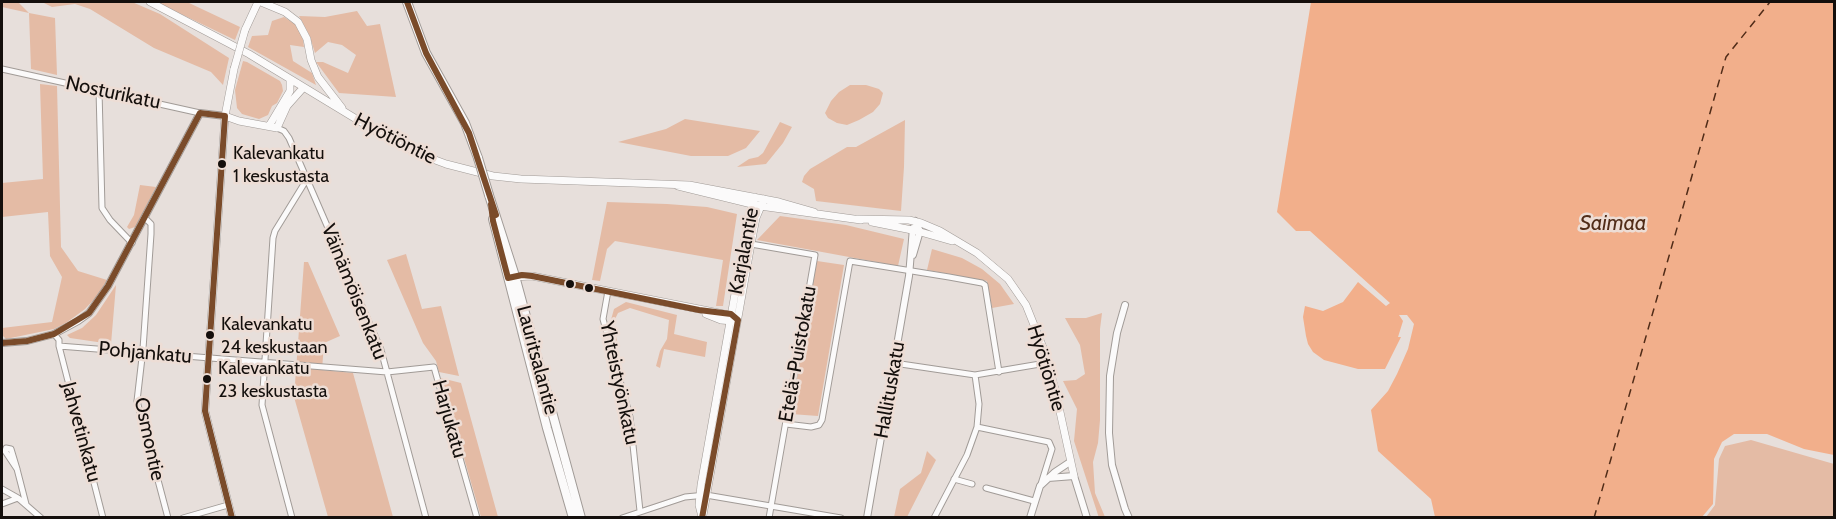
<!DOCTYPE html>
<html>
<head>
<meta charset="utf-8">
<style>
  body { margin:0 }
  #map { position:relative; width:1836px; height:519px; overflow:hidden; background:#e7dfdb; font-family:Cabin,sans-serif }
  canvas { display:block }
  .frame { position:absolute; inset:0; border:3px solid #140f0c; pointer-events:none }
</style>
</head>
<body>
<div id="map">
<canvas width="1836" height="519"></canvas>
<div class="frame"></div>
</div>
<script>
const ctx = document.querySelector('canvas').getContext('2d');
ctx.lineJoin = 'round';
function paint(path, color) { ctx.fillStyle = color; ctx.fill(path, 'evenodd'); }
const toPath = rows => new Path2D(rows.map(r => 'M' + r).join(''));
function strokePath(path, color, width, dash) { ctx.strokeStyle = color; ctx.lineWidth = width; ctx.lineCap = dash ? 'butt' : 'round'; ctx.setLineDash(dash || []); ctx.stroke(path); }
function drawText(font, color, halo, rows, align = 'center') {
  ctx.font = font + ' Cabin,sans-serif'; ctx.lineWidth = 5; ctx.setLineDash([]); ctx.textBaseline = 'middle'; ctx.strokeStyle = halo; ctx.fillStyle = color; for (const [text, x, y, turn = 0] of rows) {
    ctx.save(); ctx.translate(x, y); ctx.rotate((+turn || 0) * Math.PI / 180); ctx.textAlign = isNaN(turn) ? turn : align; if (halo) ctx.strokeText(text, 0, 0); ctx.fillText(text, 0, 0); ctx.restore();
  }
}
const green = toPath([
  [2,2,20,2,19,3,29,13,55,18,57,75,31,69,29,13,2,7],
  [42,2,132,2,160,14,229,58,223,85,211,72,154,48,90,9,75,4,52,7],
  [156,2,187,2,240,27,235,40],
  [357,11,367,26,380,24,396,97,339,93,316,62,323,62,348,73,356,55,342,45,328,42,315,53,310,37,299,16,325,17],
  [284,17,295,24,302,33,304,47,290,45,293,61,312,73,316,85,248,47,252,36,268,35,272,21],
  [243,61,247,62,280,81,282,85,283,91,277,103,272,106,268,115,259,119,242,114,237,108,235,90],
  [40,84,57,86,61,247,78,271,107,280,99,294,85,309,66,323,54,329,6,339,2,335,2,328,52,322,62,277,50,256,48,212,2,217,2,183,43,179],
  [850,85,866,85,879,89,883,93,880,104,873,112,859,120,847,125,837,123,828,118,825,113,831,101,839,92],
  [685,119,760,131,746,148,728,156,691,156,618,142,666,129],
  [905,120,904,167,901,211,816,201,814,189,802,182,804,176,810,169,847,147,856,147],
  [780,122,792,127,783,143,766,164,737,167,749,159,758,157,763,153],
  [140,185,156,187,138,222,135,227,129,229,127,227,134,215],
  [607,202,667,204,707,207,737,214,723,306,716,306,723,260,615,241,607,249,600,281,592,280],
  [780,216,846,225,904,239,898,266,757,240],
  [932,249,962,258,982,269,1000,284,1014,304,992,308,987,281,927,270],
  [406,254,422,309,441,306,459,376,439,372,436,361,423,343,387,260],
  [817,261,844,265,818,416,791,414],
  [304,262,308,262,340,336,324,343,322,370,353,373,393,517,328,517,294,397],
  [116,285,111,344,70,338,67,335,82,328,96,315],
  [626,302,677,315,674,334,707,342,705,357,664,349,660,368,656,366,660,351,667,339,669,320,630,308,618,313,613,323,617,341,613,339,609,327,614,309],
  [1102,313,1100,329,1100,420,1098,443,1093,462,1095,493,1105,517,1099,518,1074,441,1077,409,1063,381,1076,380,1085,374,1080,345,1065,318,1086,318],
  [441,378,461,383,498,517,481,517],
  [1751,440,1834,464,1834,517,1706,517,1715,505,1719,459,1725,446],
  [927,451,936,460,907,517,894,517,900,489,921,473]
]);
const water = toPath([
  [1311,2,1834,2,1834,455,1804,449,1767,434,1734,434,1722,442,1714,459,1713,504,1702,517,1435,517,1431,499,1378,451,1371,410,1388,391,1397,374,1408,349,1414,324,1407,315,1399,315,1403,321,1398,337,1401,337,1385,369,1358,369,1324,360,1313,352,1308,344,1306,336,1303,317,1305,306,1323,311,1343,302,1358,282,1386,306,1390,303,1310,231,1296,231,1277,212]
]);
const ferry = toPath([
  [1594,518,1726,57,1770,2]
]);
const minor = toPath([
  [2,69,200,113],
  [99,90,102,208,110,220,132,243],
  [277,128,284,131,289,138,381,350,426,518],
  [145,218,151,224,151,234,143,349,137,401,168,518],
  [751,244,815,255,769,518],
  [608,291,603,319,630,417,640,511],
  [54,334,59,340,59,346,387,372,434,367,477,518],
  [59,346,103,518],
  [894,363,975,375,1040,364],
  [786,424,811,427,819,425,822,420,850,261,949,277,982,283,985,285,999,372],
  [977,427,1049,442,1052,449,1041,484],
  [17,469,5,451,6,448,11,449,17,469,26,504],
  [954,479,972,484],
  [986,488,1034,501],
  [2,489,18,498,41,518],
  [2,504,18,498],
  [183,518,228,505],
  [292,518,262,405,273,238,275,231,307,179],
  [622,518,685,497,706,495,841,518],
  [934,518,967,455,977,427,979,404,975,375]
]);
const tertiary = toPath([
  [913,255,920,231,915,221],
  [1125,305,1117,333,1110,376,1109,433,1112,465,1125,509,1129,518],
  [2,343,27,341,54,334,78,321,89,313,108,286,200,113,225,116],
  [1048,478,1074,476,1087,518],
  [867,518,909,276,913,228],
  [1030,518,1040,486,1055,472,1070,462]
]);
const secondary = toPath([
  [150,2,249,54,376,131,422,155,446,164,493,176,521,179,689,185,779,202,814,212],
  [261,2,285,12,298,22,307,39,311,60,318,77,342,108],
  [245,30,258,2],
  [225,116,239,121,277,128,287,106,303,88],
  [269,126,290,91,290,80],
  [678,186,760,206,861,220],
  [857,219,909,220,921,223,940,231,977,253,1008,279,1026,305,1044,350,1055,389,1074,476],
  [872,222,917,231,952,241],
  [512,277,532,276,734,316],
  [706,314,721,320,733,321],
  [703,515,751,244,756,218,764,199],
  [702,517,699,505,701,485,749,215,755,197],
  [232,518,205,411,225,116,234,69]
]);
const primary = toPath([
  [407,2,426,53,465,123,478,158],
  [489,195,515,276,581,518],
  [493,219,547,428,573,518]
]);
const secondaryBridge = toPath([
  [234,69,245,30]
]);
const primaryBridge = toPath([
  [478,158,489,195]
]);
const bus1 = toPath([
  [407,2,426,53,469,133,496,215],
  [491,204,493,221,508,278,522,275,532,276,699,310,731,314,738,320,702,518],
  [2,343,27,341,54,334,89,313,108,286,200,113,225,116,205,411,232,518]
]);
const markers = [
  [222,164,5,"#140f0c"],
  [570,284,5,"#140f0c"],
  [589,288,5,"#140f0c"],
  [210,335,5,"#140f0c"],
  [207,379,5,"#140f0c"]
];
const busNames = [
  ["Kalevankatu",233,154],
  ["1 keskustasta",233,177],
  ["Kalevankatu",221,325],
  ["24 keskustaan",221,348],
  ["Kalevankatu",218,369],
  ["23 keskustasta",218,392]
];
const streetNames = [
  ["Nosturikatu",113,93,12],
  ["Hyötiöntie",395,139,27],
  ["Karjalantie",744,251,-79],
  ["Väinämöisenkatu",354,292,68],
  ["Pohjankatu",145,353,5],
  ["Etelä-Puistokatu",798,354,-80],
  ["Lauritsalantie",537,360,75],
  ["Hyötiöntie",1046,368,73],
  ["Yhteistyönkatu",619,383,78],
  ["Hallituskatu",890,390,-80],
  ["Harjukatu",449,419,74],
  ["Jahvetinkatu",81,432,75],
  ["Osmontie",149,439,78]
];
const waterNames = [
  ["Saimaa",1613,224]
];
paint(green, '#e4bba5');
paint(water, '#f2af8b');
strokePath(ferry, '#512c18', 1.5, [8, 6]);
strokePath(minor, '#a19b97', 7);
strokePath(tertiary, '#a19b97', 8);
strokePath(secondary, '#a19b97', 8);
strokePath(primary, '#a19b97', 10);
strokePath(minor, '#fbfafa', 5);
strokePath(tertiary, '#fbfafa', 6);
strokePath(secondary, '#fbfafa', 7);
strokePath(primary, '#fbfafa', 8);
strokePath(secondaryBridge, '#a19b97', 8, []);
strokePath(primaryBridge, '#a19b97', 10, []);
strokePath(secondaryBridge, '#fbfafa', 7);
strokePath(primaryBridge, '#fbfafa', 8);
strokePath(bus1, '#7a4b2a', 6);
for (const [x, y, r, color] of markers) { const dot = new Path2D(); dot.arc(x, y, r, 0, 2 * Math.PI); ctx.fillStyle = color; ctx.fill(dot); strokePath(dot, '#edddd5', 2); }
drawText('18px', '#140f0c', '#edddd5', busNames, 'left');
drawText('20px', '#140f0c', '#edddd5', streetNames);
drawText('italic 21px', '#512c18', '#edddd5', waterNames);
</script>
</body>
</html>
